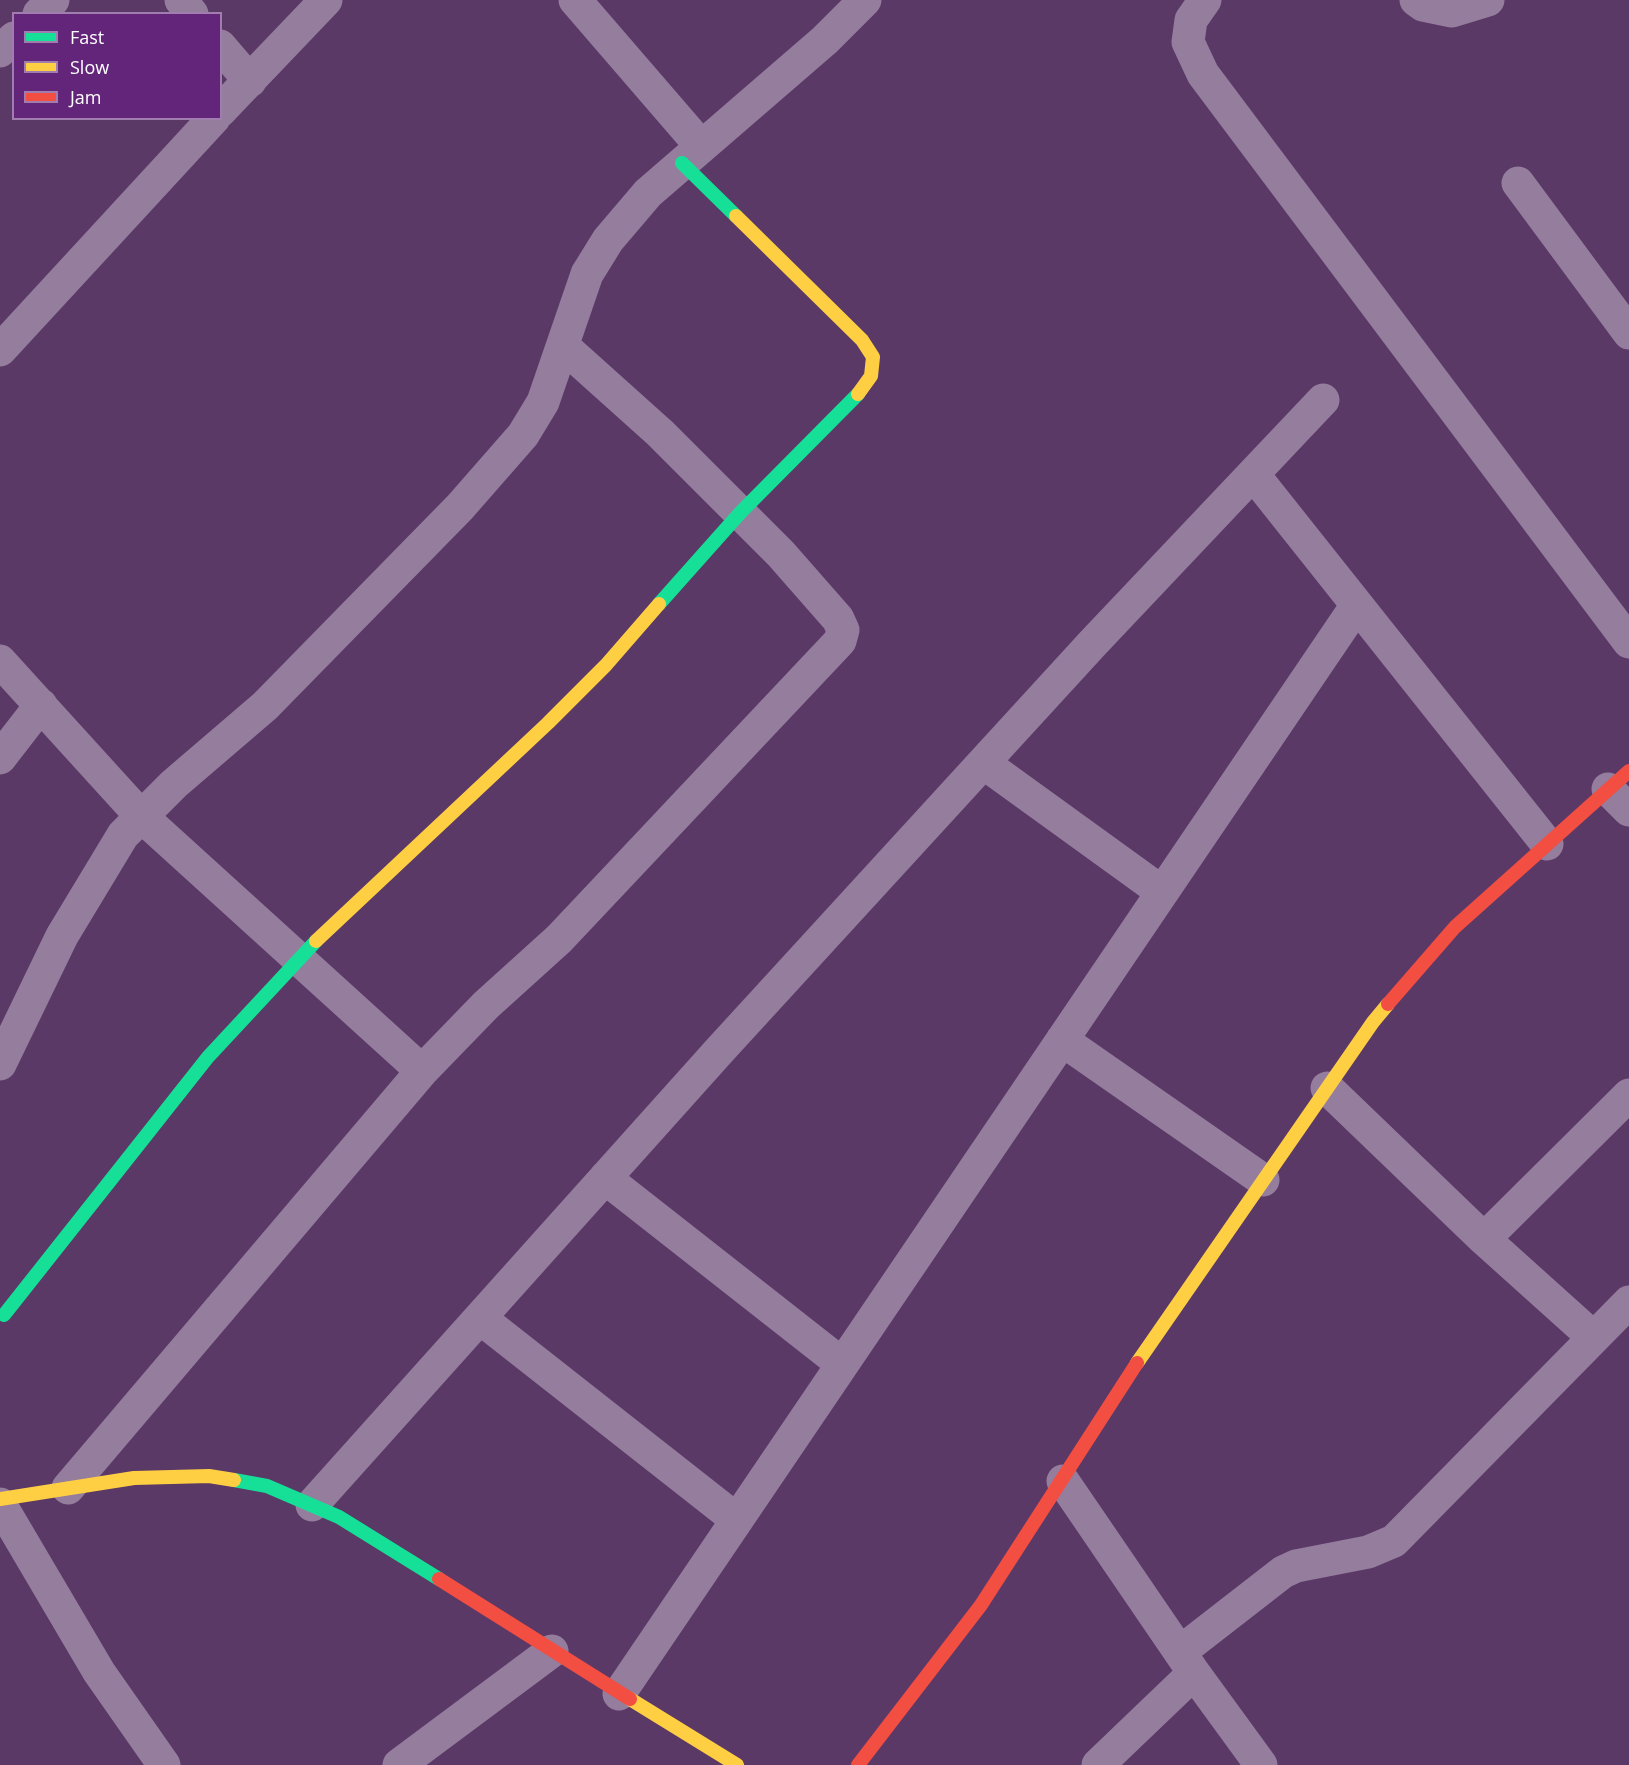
<!DOCTYPE html>
<html>
<head>
<meta charset="utf-8">
<style>
  body { margin:0 }
  #map { position:relative; width:1629px; height:1765px; overflow:hidden; background:#5a3966; font-family:"Open Sans",sans-serif }
  canvas { display:block }
  .legend { position:absolute; left:12px; top:12px; width:210px; height:108px; box-sizing:border-box; background:#62257a; border:2px solid #a17caf; margin:0; padding:8px 10px; list-style:none; font-size:18px; color:#fff }
  .legend li { display:flex; align-items:center; gap:12px; height:30px }
  .legend b { width:30px; border:2px solid #a17caf }
</style>
</head>
<body>
<div id="map">
<canvas width="1629" height="1765"></canvas>
<ul class="legend">
<li><b style="height:8px;background:#16e098"></b>Fast</li>
<li><b style="height:8px;background:#ffcf43"></b>Slow</li>
<li><b style="height:8px;background:#f24e42"></b>Jam</li>
</ul>
</div>
<script>
const ctx = document.querySelector('canvas').getContext('2d');
ctx.lineJoin = 'round';
const toPath = rows => new Path2D(rows.map(r => 'M' + r).join(''));
function strokePath(path, color, width, dash) { ctx.strokeStyle = color; ctx.lineWidth = width; ctx.lineCap = dash ? 'butt' : 'round'; ctx.setLineDash(dash || []); ctx.stroke(path); }
const street = toPath([
  [181,0,192,14],
  [575,0,701,146],
  [1205,0,1191,20,1188,42,1203,74,1629,642],
  [1416,0,1423,5,1452,11,1488,0],
  [39,14,53,0],
  [220,46,250,81],
  [0,51,14,38],
  [220,111,326,0],
  [1518,183,1629,333],
  [0,350,214,118],
  [1253,474,1547,844],
  [0,661,140,815,422,1071],
  [0,758,41,705],
  [985,764,1162,892],
  [1608,789,1629,810],
  [1062,1040,1263,1180],
  [0,1064,62,936,123,835,174,784,265,706,460,507,523,435,543,402,587,274,608,240,648,193,825,40,865,0],
  [1327,1088,1484,1239,1593,1337],
  [605,1178,842,1364],
  [1484,1239,1629,1095],
  [480,1318,737,1520],
  [1063,1481,1194,1673,1261,1765],
  [68,1488,422,1071,486,1005,559,939,840,641,843,630,838,619,781,554,660,433,563,346],
  [0,1504,99,1672,164,1765],
  [312,1505,719,1051,1092,644,1323,400],
  [1180,1652,1283,1572,1296,1566,1368,1552,1394,1541,1629,1302],
  [619,1694,1357,605],
  [399,1765,552,1651],
  [1098,1765,1194,1673]
]);
const fast = toPath([
  [682,163,736,216],
  [659,604,740,513,858,394],
  [4,1315,208,1057,316,941],
  [234,1480,267,1486,339,1517,439,1579]
]);
const slow = toPath([
  [736,216,862,340,873,357,871,376,858,394],
  [316,941,548,723,606,665,659,604],
  [1137,1363,1373,1022,1388,1004],
  [0,1499,134,1478,209,1476,234,1480],
  [630,1699,737,1765]
]);
const jam = toPath([
  [1388,1004,1455,927,1629,771],
  [439,1579,630,1699],
  [858,1765,981,1605,1137,1363]
]);
strokePath(street, '#957d9d', 33);
strokePath(fast, '#16e098', 14);
strokePath(slow, '#ffcf43', 14);
strokePath(jam, '#f24e42', 14);
</script>
</body>
</html>
